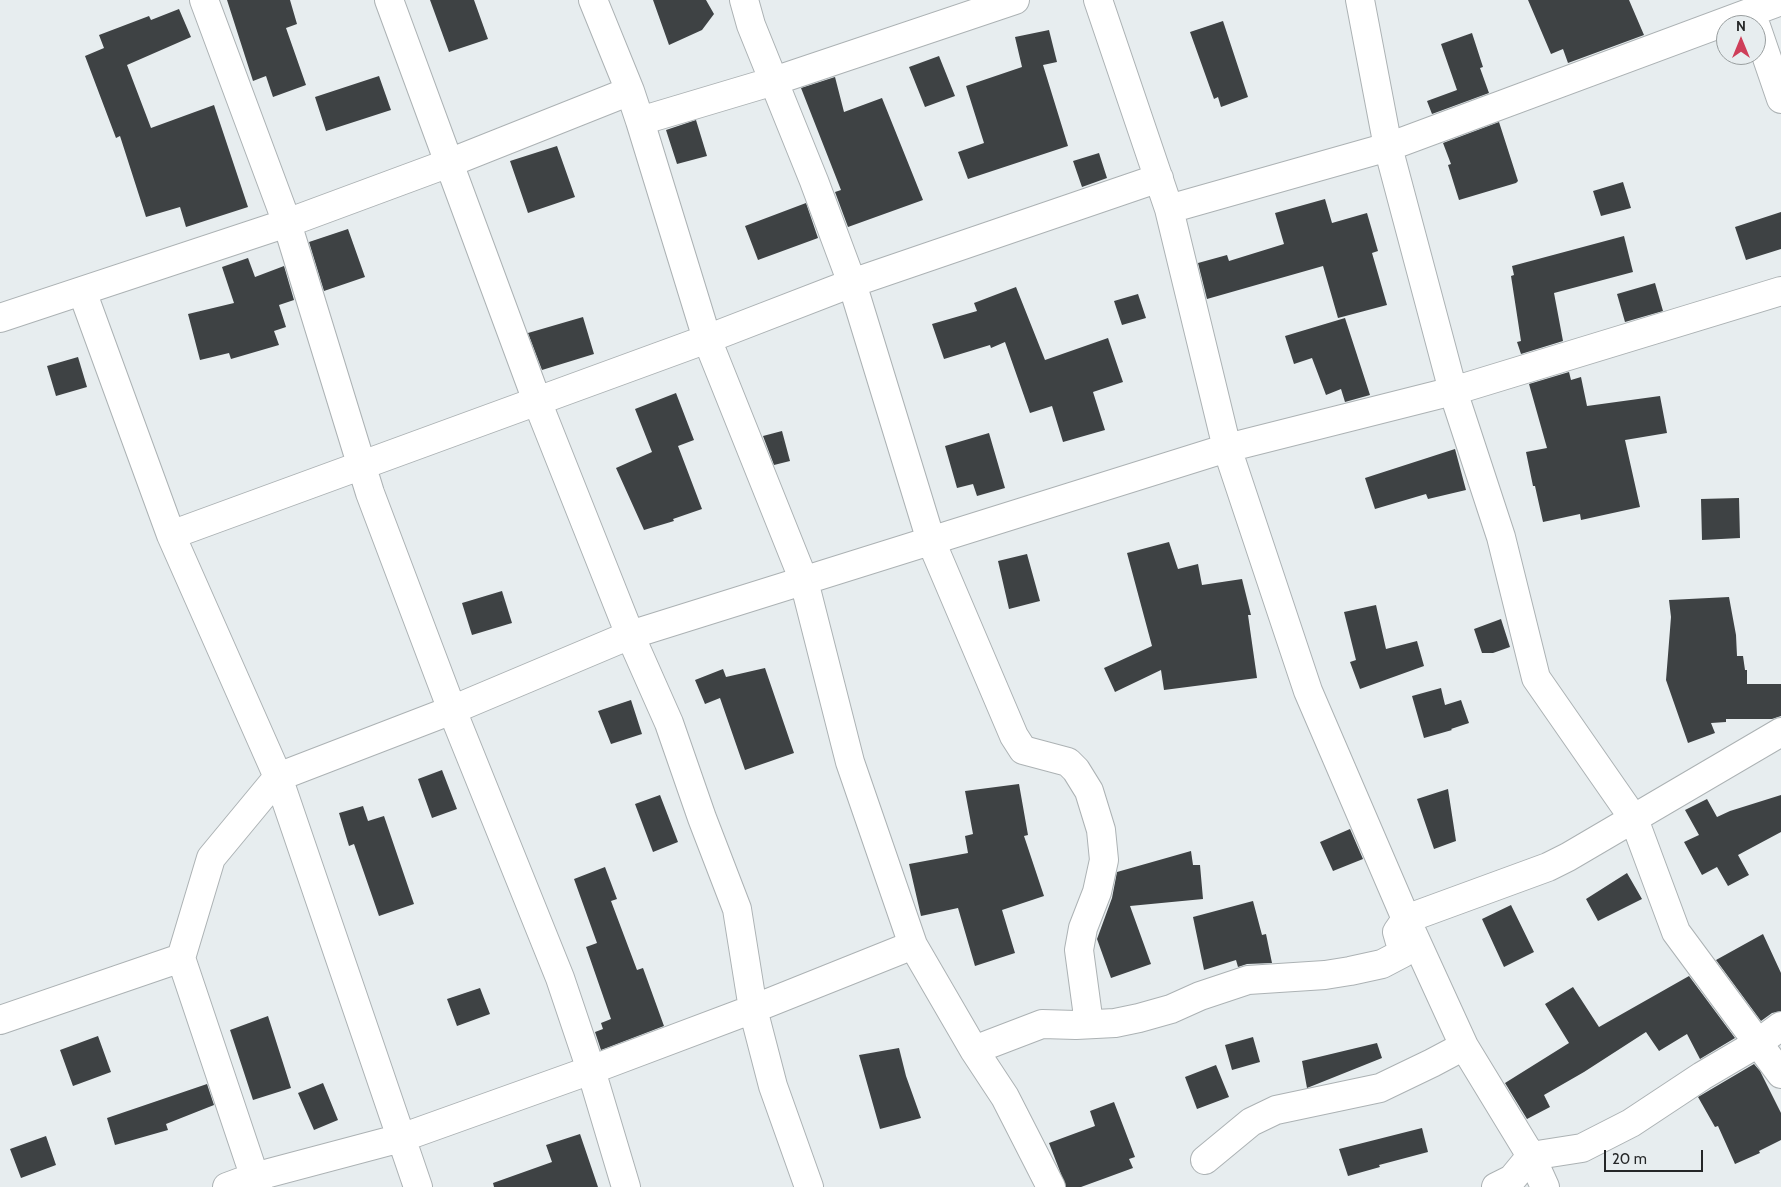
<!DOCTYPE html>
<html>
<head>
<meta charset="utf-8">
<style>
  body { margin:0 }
  #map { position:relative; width:1781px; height:1187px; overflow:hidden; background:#e7edef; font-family:Cabin,sans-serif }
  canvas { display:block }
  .north { position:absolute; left:1716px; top:15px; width:50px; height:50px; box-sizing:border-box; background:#e7edef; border:1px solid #999e9f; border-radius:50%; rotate:0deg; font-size:14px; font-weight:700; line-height:20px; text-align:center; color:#252728 }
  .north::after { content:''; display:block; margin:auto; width:18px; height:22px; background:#ce3e59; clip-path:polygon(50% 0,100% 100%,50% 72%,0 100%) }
  .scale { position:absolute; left:1604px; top:1150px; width:99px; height:22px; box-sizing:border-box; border:2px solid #252728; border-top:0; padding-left:6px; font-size:15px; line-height:18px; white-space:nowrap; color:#252728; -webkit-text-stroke:4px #e7edef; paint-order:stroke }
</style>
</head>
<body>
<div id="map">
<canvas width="1781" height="1187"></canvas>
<div class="north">N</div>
<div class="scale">20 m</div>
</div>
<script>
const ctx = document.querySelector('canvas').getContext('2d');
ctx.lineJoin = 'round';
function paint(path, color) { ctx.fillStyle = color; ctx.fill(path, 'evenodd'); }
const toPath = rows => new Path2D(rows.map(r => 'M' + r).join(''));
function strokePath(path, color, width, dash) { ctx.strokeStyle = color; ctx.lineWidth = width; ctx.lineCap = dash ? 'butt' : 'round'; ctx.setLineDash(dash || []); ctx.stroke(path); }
const building = toPath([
  [227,0,290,0,297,24,286,28,306,85,273,97,266,76,253,81],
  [430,0,474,0,488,39,449,52],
  [653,0,706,0,714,14,702,30,669,45],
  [1528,0,1629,0,1644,35,1568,63,1563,49,1551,54],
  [179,9,191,37,127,65,151,128,214,105,248,207,186,227,180,207,146,217,120,136,116,138,85,56,104,48,99,35,149,16,151,20],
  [1223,21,1248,97,1221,107,1218,97,1214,99,1190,32],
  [1049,30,1057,62,1043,65,1068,146,968,179,958,152,984,143,966,86,1022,67,1015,37],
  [1472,33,1483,67,1480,68,1489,93,1432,114,1427,101,1457,90,1441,44],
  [939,56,955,96,925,107,909,67],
  [379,76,391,110,326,131,315,97],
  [835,77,844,112,882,98,923,200,848,227,835,192,841,190,801,88],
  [696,120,707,156,677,164,666,130],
  [1499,122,1518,181,1516,183,1459,200,1448,165,1451,164,1443,143],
  [557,146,575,197,528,213,510,161],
  [1099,153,1107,178,1082,187,1073,161],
  [1623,182,1631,208,1601,216,1593,191],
  [1325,199,1332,223,1367,213,1378,251,1372,253,1387,305,1338,318,1323,266,1207,299,1198,263,1227,255,1229,261,1284,244,1275,213],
  [806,203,818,238,758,260,745,226],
  [1781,212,1781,249,1746,260,1735,227],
  [348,229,365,277,324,291,309,242],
  [1624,236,1633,272,1554,293,1563,341,1521,354,1517,342,1521,341,1511,276,1514,275,1512,266],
  [248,258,255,277,284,266,294,300,279,305,286,327,274,331,279,345,231,359,229,353,200,360,188,314,234,303,222,267],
  [1655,283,1663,311,1625,322,1617,294],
  [1016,287,1045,360,1108,338,1123,382,1093,392,1105,430,1063,442,1052,406,1030,413,1005,342,991,348,990,345,944,359,932,324,977,311,974,303],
  [1138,294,1146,318,1122,325,1114,301],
  [583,317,594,354,542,370,528,333],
  [1345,318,1370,395,1345,402,1341,389,1326,395,1312,358,1294,364,1285,336],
  [78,357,87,387,56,396,47,366],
  [1569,372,1571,380,1581,377,1587,406,1660,396,1667,433,1625,440,1640,507,1581,520,1580,514,1543,522,1535,486,1533,486,1526,452,1547,448,1529,384],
  [676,393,694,440,678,446,702,509,673,519,674,521,644,530,616,468,652,452,635,409],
  [782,431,790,461,774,465,763,436],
  [989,433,1005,488,977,496,973,484,957,488,945,446],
  [1455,449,1466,490,1428,499,1426,494,1375,509,1365,478],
  [1739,498,1740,538,1702,540,1701,499],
  [1169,542,1178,569,1198,564,1202,585,1242,579,1251,615,1248,615,1257,678,1164,690,1161,670,1115,692,1104,668,1152,646,1127,553],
  [1027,554,1040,601,1009,609,998,561],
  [502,591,512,623,472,635,462,603],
  [1729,597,1736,635,1737,656,1743,656,1745,670,1747,670,1747,684,1781,684,1781,716,1772,719,1726,719,1726,722,1711,723,1715,733,1688,743,1666,680,1671,617,1669,600],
  [1376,605,1386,649,1417,641,1424,666,1360,689,1350,662,1356,660,1344,612],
  [1501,619,1510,647,1493,653,1482,653,1474,629],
  [765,668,794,753,745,770,720,698,705,704,695,680,723,669,726,677],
  [1441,688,1445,705,1461,700,1469,723,1451,729,1452,730,1424,738,1412,696],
  [631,700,642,734,611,744,598,711],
  [442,770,457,809,432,818,418,779],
  [1019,784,1028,835,1024,836,1044,896,1002,910,1015,953,975,966,958,908,921,916,909,864,968,853,965,836,973,834,965,791],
  [1448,789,1456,841,1434,849,1417,799],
  [660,795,678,842,653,852,635,804],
  [1781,795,1781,832,1738,855,1749,875,1728,886,1717,867,1702,875,1684,842,1699,835,1685,810,1707,799,1717,817,1730,811],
  [363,806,368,821,384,816,414,904,379,916,354,844,349,846,339,813],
  [1350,829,1363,859,1333,871,1320,842],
  [1191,851,1193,865,1200,865,1203,899,1130,906,1151,964,1111,978,1097,939,1112,898,1117,872],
  [605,867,617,899,611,901,637,970,643,968,664,1026,601,1050,595,1032,603,1029,601,1023,611,1019,586,947,597,943,574,879],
  [1627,873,1642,899,1598,921,1586,899],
  [1253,901,1262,935,1266,934,1272,963,1247,964,1238,967,1236,960,1204,970,1193,917],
  [1511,905,1534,952,1504,967,1482,919],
  [1763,934,1781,973,1781,1011,1772,1013,1761,1021,1716,960],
  [1689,976,1735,1038,1700,1059,1687,1034,1659,1051,1646,1032,1584,1072,1544,1095,1550,1107,1527,1119,1505,1083,1569,1043,1545,1004,1573,987,1599,1027],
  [480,988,490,1014,457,1026,447,999],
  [268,1016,291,1088,253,1100,230,1030],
  [98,1036,111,1072,73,1086,60,1050],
  [1253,1037,1260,1062,1232,1070,1225,1045],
  [1377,1043,1382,1058,1307,1088,1302,1061],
  [899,1048,906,1076,921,1118,880,1129,859,1055],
  [1754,1064,1760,1071,1781,1113,1781,1140,1759,1151,1760,1153,1735,1164,1718,1126,1715,1127,1698,1097],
  [1216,1065,1229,1097,1197,1109,1185,1077],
  [323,1083,338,1120,314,1130,298,1093],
  [207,1084,214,1105,166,1124,168,1130,115,1145,107,1118],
  [1114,1102,1135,1157,1129,1159,1133,1168,1081,1187,1066,1187,1049,1143,1095,1126,1090,1111],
  [1422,1128,1428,1152,1379,1165,1380,1167,1348,1176,1339,1149],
  [580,1134,598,1187,494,1187,493,1183,552,1162,546,1145],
  [46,1136,56,1165,21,1178,10,1149]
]);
const street = toPath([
  [204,0,287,223,370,493,452,710,560,978,591,1070,626,1187],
  [593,0,630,91,640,121,707,339,804,581,850,762,913,945,974,1050,1005,1097,1051,1187],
  [744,0,751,25,814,181,852,283,931,541,1014,736,1023,750,1068,762,1076,770,1089,791,1101,830,1104,860,1097,892,1083,928,1079,950,1089,1024],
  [1098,0,1169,209,1227,448,1308,691,1406,919,1464,1046,1531,1156,1545,1187],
  [1360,0,1388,147,1453,391,1501,537,1536,678,1634,819,1676,932,1781,1074],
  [1756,26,1781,99],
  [630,91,449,163,537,401,630,635,669,723,702,818,737,909,753,1009,773,1086,809,1187],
  [640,121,774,81,1015,0],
  [1169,209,1388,147,1781,1],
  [82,291,171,535,278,777,418,1187],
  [0,318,287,223,449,163,389,0],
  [171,535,707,339,852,283,1159,178],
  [181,958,258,1187],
  [0,1020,181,958,211,858,278,777,452,710,630,635,1227,448,1453,391,1781,291],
  [974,1050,1042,1024,1076,1025,1115,1023,1139,1018,1171,1009,1200,996,1248,980,1325,975,1350,971,1382,964,1403,953,1397,932,1406,919,1548,867,1568,857,1781,732],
  [1205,1160,1251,1122,1276,1110,1380,1088,1432,1063,1464,1046],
  [227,1187,254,1177,401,1138,591,1070,753,1009,913,945],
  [1496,1187,1512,1179,1531,1156,1582,1148,1631,1123,1702,1076,1758,1043,1781,1026]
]);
paint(building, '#3e4244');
strokePath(street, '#acb2b4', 30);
strokePath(street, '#fff', 28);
</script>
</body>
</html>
